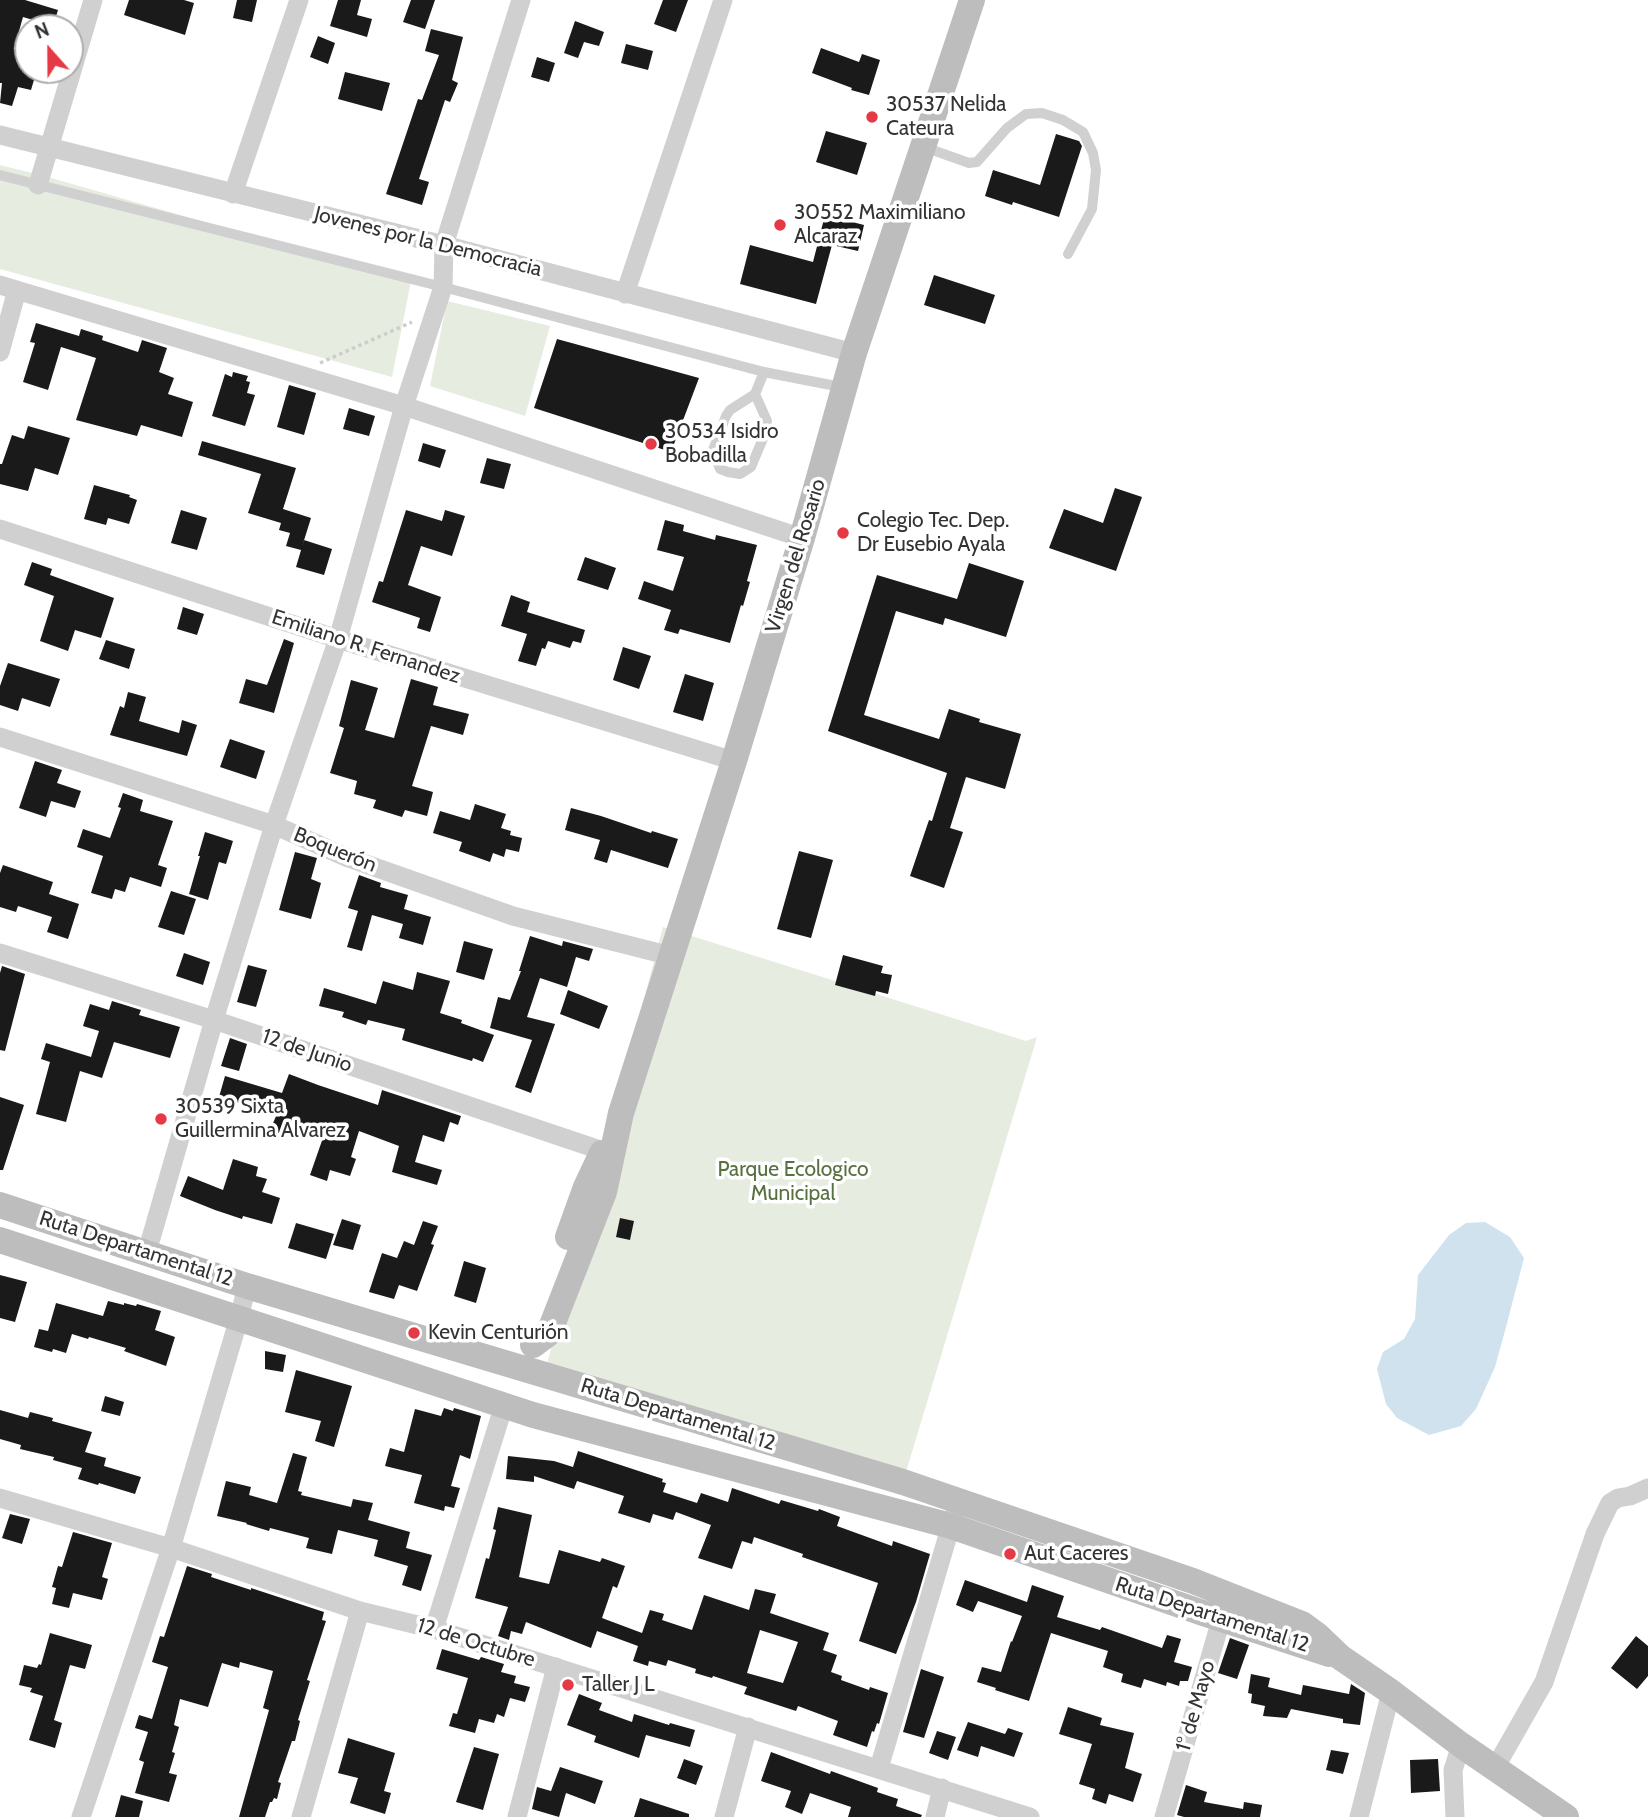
<!DOCTYPE html>
<html>
<head>
<meta charset="utf-8">
<style>
  body { margin:0 }
  #map { position:relative; width:1648px; height:1817px; overflow:hidden; background:#fff; font-family:Cabin,sans-serif }
  canvas { display:block }
  .north { position:absolute; left:14px; top:14px; width:70px; height:70px; box-sizing:border-box; background:#fff; border:2px solid #adadad; border-radius:50%; rotate:339deg; font-size:19px; font-weight:700; line-height:28px; text-align:center; color:#333 }
  .north::after { content:''; display:block; margin:auto; width:24px; height:32px; background:#e63946; clip-path:polygon(50% 0,100% 100%,50% 72%,0 100%) }
</style>
</head>
<body>
<div id="map">
<canvas width="1648" height="1817"></canvas>
<div class="north">N</div>
</div>
<script>
const ctx = document.querySelector('canvas').getContext('2d');
ctx.lineJoin = 'round';
function paint(path, color) { ctx.fillStyle = color; ctx.fill(path, 'evenodd'); }
const toPath = rows => new Path2D(rows.map(r => 'M' + r).join(''));
function strokePath(path, color, width, dash) { ctx.strokeStyle = color; ctx.lineWidth = width; ctx.lineCap = dash ? 'butt' : 'round'; ctx.setLineDash(dash || []); ctx.stroke(path); }
function drawText(font, color, halo, rows, align = 'center') {
  ctx.font = font + ' Cabin,sans-serif'; ctx.lineWidth = 7; ctx.setLineDash([]); ctx.textBaseline = 'middle'; ctx.strokeStyle = halo; ctx.fillStyle = color; for (const [text, x, y, turn = 0] of rows) {
    ctx.save(); ctx.translate(x, y); ctx.rotate((+turn || 0) * Math.PI / 180); ctx.textAlign = isNaN(turn) ? turn : align; if (halo) ctx.strokeText(text, 0, 0); ctx.fillText(text, 0, 0); ctx.restore();
  }
}
const green = toPath([
  [0,165,44,176,411,281,392,377,0,269],
  [447,301,550,326,525,416,430,386],
  [663,927,1026,1041,1037,1037,903,1482,544,1375]
]);
const water = toPath([
  [1485,1222,1510,1237,1524,1258,1506,1327,1495,1367,1476,1409,1461,1426,1429,1435,1397,1418,1386,1404,1377,1369,1383,1352,1404,1339,1415,1319,1418,1275,1449,1235,1466,1223]
]);
const building = toPath([
  [0,0,25,0,58,10,53,26,23,17,14,49,28,53,28,70,37,70,31,90,18,87,12,106,0,103,2,83,0,83],
  [129,0,184,0,194,3,185,35,124,15],
  [237,0,257,0,252,22,233,18],
  [338,0,361,0,357,15,372,19,367,37,330,26],
  [411,0,435,0,425,29,403,22],
  [663,0,688,0,676,32,654,24],
  [575,21,604,32,599,46,584,42,578,58,564,53],
  [431,29,463,37,452,80,458,83,450,102,445,100,419,179,429,182,422,205,386,194,418,99,422,100,439,55,425,51],
  [318,36,335,43,328,64,310,57],
  [626,44,653,51,648,70,621,63],
  [821,48,859,62,862,54,880,60,869,95,851,90,852,88,812,73],
  [537,57,555,63,549,82,531,77],
  [345,72,390,83,382,111,338,99],
  [826,131,867,143,857,175,816,162],
  [1056,134,1079,141,1082,146,1059,217,1013,202,1012,205,985,196,993,170,1040,185],
  [825,215,864,225,858,251,832,245,816,304,740,284,750,245,813,262],
  [934,275,995,295,985,324,924,305],
  [36,323,79,336,81,329,103,336,102,340,138,352,142,340,167,348,159,372,174,378,168,394,193,402,182,437,141,425,137,436,76,420,96,358,61,347,48,390,23,382,35,343,30,342],
  [557,339,699,378,671,452,534,408],
  [233,372,248,376,246,381,250,382,247,393,255,395,245,426,212,416,225,374,232,377],
  [289,385,316,393,304,435,277,427],
  [349,408,375,416,369,436,343,429],
  [28,426,70,438,58,475,35,468,28,491,0,484,0,464,2,464,12,435,24,439],
  [202,441,296,468,283,509,311,518,301,550,286,546,290,533,279,530,281,523,248,513,261,474,198,455],
  [423,443,446,450,440,468,418,461],
  [487,458,511,464,504,489,480,483],
  [94,485,130,495,129,497,137,500,129,524,108,518,106,525,84,519],
  [1115,488,1142,497,1116,571,1049,548,1064,509,1103,523],
  [181,510,207,518,197,550,171,543],
  [406,510,442,521,445,510,465,516,452,556,421,546,408,585,441,597,430,632,417,628,420,618,372,602,379,581,383,582],
  [665,520,684,525,683,531,715,540,716,535,757,545,747,581,750,582,743,606,741,605,730,643,680,629,678,634,664,630,671,610,638,599,644,581,673,591,684,557,657,550],
  [304,540,332,549,324,575,296,567],
  [585,557,616,568,608,590,577,580],
  [32,562,52,569,50,575,114,598,101,638,75,630,68,651,40,641,54,596,24,585],
  [969,563,1024,581,1006,637,945,618,943,625,896,611,864,715,939,739,949,709,980,719,979,722,1021,734,1005,789,966,777,950,828,963,832,944,888,910,876,929,820,932,821,947,773,828,731,877,575,957,599],
  [511,595,530,602,527,612,585,630,581,643,573,641,570,648,548,641,545,649,542,648,536,666,518,661,527,634,501,626],
  [183,607,204,614,197,635,177,629],
  [284,639,294,643,274,713,239,703,246,679,267,685],
  [106,640,135,649,129,669,99,659],
  [623,647,651,656,639,689,613,680],
  [8,663,60,679,50,707,22,698,18,711,0,705,0,686],
  [685,674,714,683,703,721,673,712],
  [411,679,438,687,433,705,469,714,463,735,431,726,412,786,433,792,427,816,405,810,402,817,373,808,376,800,354,794,357,781,330,773,344,728,339,726,351,680,378,688,365,730,394,738],
  [128,692,146,697,139,721,179,733,182,720,197,725,187,756,110,735,120,706,124,708],
  [230,739,265,751,256,779,220,767],
  [35,761,62,770,57,783,81,791,75,808,51,801,46,817,19,808],
  [123,793,143,800,140,811,173,821,158,865,167,868,161,887,130,877,125,892,115,889,112,899,91,893,103,856,77,847,83,829,110,838,121,808,118,807],
  [475,804,506,814,501,828,511,831,510,835,522,838,519,852,506,849,504,857,493,853,490,862,459,851,462,842,433,833,440,811,470,820],
  [571,808,601,816,651,833,652,831,678,839,668,868,611,850,607,863,594,859,600,840,565,830],
  [205,832,233,841,226,864,219,862,208,900,189,894,200,856,198,856],
  [799,851,833,860,811,938,777,929],
  [295,852,317,858,311,879,321,883,311,919,279,910],
  [3,865,53,882,49,894,79,904,68,939,47,932,52,917,18,906,16,912,0,907,0,873],
  [359,875,381,883,380,887,408,895,404,909,431,917,423,945,399,938,403,924,372,915,362,951,347,947,358,911,348,908],
  [171,891,196,899,184,935,158,927],
  [530,936,562,946,563,941,593,949,589,961,576,957,567,987,540,978,527,1017,555,1024,531,1093,515,1087,532,1040,490,1028,498,997,510,1000,521,971,519,971],
  [464,941,493,949,484,980,456,972],
  [184,953,210,962,203,985,176,976],
  [843,955,883,966,881,973,892,975,888,994,876,991,875,996,835,985],
  [248,965,267,970,256,1007,237,1002],
  [2,966,25,974,5,1051,0,1050,0,973],
  [417,972,450,981,440,1013,462,1020,461,1023,494,1035,483,1062,473,1058,472,1061,402,1040,405,1029,368,1020,366,1025,342,1017,344,1012,319,1006,324,988,376,1004,383,981,413,990],
  [568,990,608,1006,599,1029,560,1014],
  [112,1001,141,1010,139,1015,180,1027,170,1058,114,1042,102,1078,80,1071,66,1122,36,1114,50,1062,41,1059,46,1043,91,1057,99,1031,83,1026,90,1004,109,1010],
  [230,1038,247,1044,239,1071,221,1066],
  [289,1074,318,1085,378,1105,382,1090,461,1116,458,1125,450,1122,444,1142,423,1135,415,1162,442,1170,437,1185,392,1172,399,1146,359,1131,351,1157,356,1159,350,1176,330,1170,327,1181,310,1175,325,1132,292,1122,285,1137,270,1130,277,1114,219,1097,225,1076,282,1093],
  [0,1097,24,1105,3,1170,0,1170],
  [233,1159,258,1167,256,1176,267,1179,262,1192,280,1198,272,1224,243,1216,242,1219,215,1210,180,1196,188,1176,223,1190],
  [620,1218,634,1221,630,1240,616,1237],
  [342,1219,361,1225,353,1250,333,1245],
  [423,1221,438,1226,431,1244,434,1245,417,1291,399,1285,394,1299,369,1292,382,1253,397,1258,404,1241,414,1245],
  [296,1223,334,1234,326,1259,288,1248],
  [464,1261,486,1268,476,1303,454,1296],
  [0,1275,27,1282,15,1322,0,1318],
  [108,1301,124,1305,124,1303,136,1306,137,1304,161,1311,155,1330,175,1337,166,1366,124,1351,126,1348,89,1337,88,1339,72,1334,66,1353,53,1349,52,1352,34,1347,39,1329,48,1331,56,1303,103,1316],
  [265,1351,286,1355,283,1372,265,1369],
  [296,1370,352,1386,334,1447,315,1441,321,1421,285,1412],
  [105,1396,124,1402,120,1416,101,1411],
  [444,1408,453,1411,454,1408,481,1416,470,1459,460,1455,451,1486,460,1488,454,1508,445,1506,444,1511,414,1503,422,1475,385,1466,390,1448,404,1452,415,1409,441,1416],
  [0,1410,28,1418,30,1412,53,1418,52,1421,92,1432,85,1452,106,1458,104,1466,141,1477,135,1494,99,1483,98,1485,78,1479,82,1468,53,1460,54,1457,20,1449,21,1445,0,1439],
  [578,1451,663,1479,662,1482,666,1483,663,1492,697,1503,701,1493,728,1502,732,1488,779,1504,781,1500,818,1511,819,1509,840,1517,837,1526,892,1546,893,1541,930,1554,916,1602,896,1654,859,1641,878,1583,802,1557,803,1554,754,1537,752,1544,742,1541,732,1569,698,1558,711,1525,676,1512,673,1520,653,1514,650,1523,618,1513,624,1496,577,1481,574,1489,534,1476,534,1482,506,1479,508,1456,554,1461,573,1467],
  [293,1453,307,1457,298,1491,302,1492,301,1495,351,1507,353,1499,373,1503,368,1520,410,1532,406,1548,432,1555,421,1591,402,1585,408,1566,374,1556,378,1540,338,1530,332,1554,306,1548,309,1538,270,1528,269,1531,246,1524,247,1523,217,1516,226,1481,251,1487,249,1495,277,1503],
  [498,1507,532,1515,519,1577,549,1584,559,1550,600,1562,602,1558,625,1566,617,1588,613,1586,602,1618,642,1633,650,1610,664,1614,662,1620,692,1630,704,1595,749,1610,755,1589,776,1594,770,1613,829,1633,823,1650,837,1655,831,1672,842,1676,841,1680,869,1690,870,1687,888,1693,879,1724,877,1723,874,1732,872,1731,867,1747,833,1735,838,1721,798,1706,796,1711,744,1694,747,1687,713,1676,712,1678,695,1673,696,1669,668,1660,666,1666,649,1661,648,1666,633,1661,638,1646,597,1631,591,1648,526,1622,522,1634,511,1631,509,1640,498,1636,508,1607,475,1598,486,1558,489,1559,496,1530,493,1529],
  [760,1630,798,1642,783,1683,747,1673],
  [10,1514,30,1519,22,1544,2,1538],
  [73,1532,112,1543,102,1577,108,1579,102,1600,73,1593,69,1608,52,1604,56,1588,52,1587,58,1566,62,1567],
  [187,1566,212,1574,211,1577,251,1590,251,1588,324,1612,322,1620,326,1621,307,1680,310,1681,298,1720,300,1721,295,1741,292,1741,278,1782,281,1783,277,1799,274,1798,272,1802,270,1802,265,1817,239,1817,269,1710,263,1708,273,1671,240,1662,239,1668,222,1663,208,1707,180,1699,174,1725,179,1727,172,1752,175,1753,169,1773,177,1775,169,1802,135,1793,144,1762,139,1760,148,1732,135,1728,139,1715,152,1719,168,1667,152,1662,160,1636,164,1637],
  [965,1580,1027,1602,1032,1585,1064,1596,1057,1617,1100,1630,1102,1627,1162,1648,1167,1635,1181,1639,1174,1662,1192,1667,1188,1681,1180,1681,1179,1686,1167,1682,1166,1686,1144,1679,1141,1688,1121,1682,1123,1674,1103,1667,1108,1651,1051,1633,1029,1701,995,1690,996,1688,977,1682,982,1667,1001,1672,1011,1641,1012,1642,1022,1616,978,1601,973,1612,956,1605],
  [50,1633,92,1645,85,1669,70,1665,54,1720,62,1723,55,1748,29,1740,43,1696,30,1692,32,1688,19,1685,24,1665,37,1668,39,1664,41,1665],
  [1636,1636,1648,1646,1648,1676,1637,1689,1611,1668],
  [1230,1638,1249,1645,1237,1679,1218,1673],
  [442,1649,479,1660,481,1657,504,1664,501,1672,516,1676,514,1683,530,1687,525,1702,510,1698,504,1717,497,1714,494,1723,479,1719,475,1733,449,1726,453,1713,457,1714,468,1678,436,1669],
  [921,1669,944,1677,924,1738,903,1732],
  [1251,1674,1270,1678,1268,1687,1301,1695,1303,1685,1349,1694,1351,1684,1365,1693,1360,1725,1343,1723,1343,1719,1291,1709,1287,1718,1263,1716,1265,1706,1251,1703,1252,1694,1248,1693],
  [579,1694,602,1703,599,1710,632,1722,634,1714,669,1725,670,1723,695,1730,690,1747,646,1735,639,1758,594,1742,596,1736,567,1725],
  [1068,1707,1102,1718,1100,1725,1134,1733,1125,1768,1142,1774,1133,1802,1109,1794,1106,1804,1092,1799,1095,1789,1079,1784,1092,1744,1059,1734],
  [968,1722,1005,1734,1008,1728,1023,1733,1014,1757,981,1746,978,1757,957,1750],
  [937,1731,956,1737,948,1760,929,1753],
  [348,1738,395,1753,384,1791,391,1793,385,1814,350,1803,358,1778,338,1773],
  [474,1747,499,1754,483,1810,456,1802],
  [1331,1750,1349,1753,1343,1774,1326,1770],
  [771,1752,830,1774,831,1771,878,1788,877,1792,898,1799,896,1806,922,1815,921,1817,848,1817,851,1807,810,1793,802,1814,785,1807,791,1791,761,1781],
  [684,1759,703,1766,696,1785,677,1778],
  [1438,1759,1440,1791,1411,1793,1410,1760],
  [560,1767,603,1781,595,1804,566,1793,559,1817,532,1809,537,1787,551,1791],
  [1186,1785,1207,1792,1204,1802,1243,1809,1244,1802,1262,1805,1260,1817,1184,1817,1177,1815],
  [121,1795,143,1801,139,1817,115,1817],
  [640,1798,689,1814,689,1817,634,1817]
]);
const path = toPath([
  [320,363,412,322]
]);
const lane = toPath([
  [924,147,969,163,977,162,1007,128,1026,114,1042,113,1063,120,1083,132,1093,153,1096,170,1092,209,1068,254],
  [0,175,443,287,764,372,841,387],
  [755,394,767,421,764,436,751,467,740,474,728,472,720,469,713,450,726,416,730,410,755,394,764,372]
]);
const street = toPath([
  [0,135,444,245,854,353],
  [38,185,93,0],
  [233,194,299,0],
  [0,285,404,406,802,538],
  [625,294,723,0],
  [0,352,17,290],
  [0,529,338,639,734,761],
  [0,737,274,825,346,857,513,916,671,956],
  [0,953,214,1020,612,1154],
  [147,1252,214,1020,274,825,338,639,404,406,443,287,444,245,521,0],
  [0,1498,171,1548,360,1611,434,1629,1030,1817],
  [434,1629,504,1405],
  [879,1768,954,1515],
  [1495,1768,1544,1682,1595,1534,1610,1503,1618,1498,1630,1496,1648,1488],
  [81,1817,171,1548,239,1318,247,1286],
  [301,1817,360,1611],
  [517,1817,556,1667],
  [724,1817,748,1727],
  [935,1817,942,1788],
  [1164,1817,1225,1606],
  [1359,1817,1391,1692],
  [1455,1817,1453,1770,1461,1745]
]);
const secondary = toPath([
  [0,1205,247,1286,903,1482,1193,1581,1302,1624,1317,1635,1340,1657,1391,1692,1461,1745,1566,1817],
  [568,1237,586,1187,602,1153],
  [0,1240,533,1415,951,1526,1203,1613,1329,1654],
  [533,1345,549,1333,604,1192,621,1113,734,761,802,538,854,353,972,0]
]);
const markers = [
  [872,117,7,"#e63946"],
  [780,225,7,"#e63946"],
  [651,444,7,"#e63946"],
  [843,533,7,"#e63946"],
  [161,1119,7,"#e63946"],
  [414,1333,7,"#e63946"],
  [1010,1554,7,"#e63946"],
  [568,1685,7,"#e63946"]
];
const poiNames = [
  ["30537 Nelida",886,105],
  ["Cateura",886,129],
  ["30552 Maximiliano",794,213],
  ["Alcaraz",794,237],
  ["30534 Isidro",665,432],
  ["Bobadilla",665,456],
  ["Colegio Tec. Dep.",857,521],
  ["Dr Eusebio Ayala",857,545],
  ["30539 Sixta",175,1107],
  ["Guillermina Alvarez",175,1131],
  ["Kevin Centurión",428,1333],
  ["Aut Caceres",1024,1554],
  ["Taller J L",582,1685]
];
const streetNames = [
  ["Jovenes por la Democracia",428,242,14],
  ["Virgen del Rosario",796,556,-73],
  ["Emiliano R. Fernandez",366,647,18],
  ["Boquerón",335,850,22],
  ["12 de Junio",307,1051,19],
  ["Ruta Departamental 12",136,1249,18],
  ["Ruta Departamental 12",678,1415,17],
  ["Ruta Departamental 12",1212,1615,18],
  ["12 de Octubre",476,1643,17],
  ["1° de Mayo",1196,1706,-74]
];
const parkNames = [
  ["Parque Ecologico",793,1170],
  ["Municipal",793,1194]
];
paint(green, '#e6ecdf');
paint(water, '#cfe2ee');
paint(building, '#1a1a1a');
strokePath(path, '#cdcdcd', 3.5, [3.5, 3.5]);
strokePath(lane, '#d0d0d0', 10);
strokePath(street, '#d0d0d0', 19);
strokePath(secondary, '#bdbdbd', 26);
for (const [x, y, r, color] of markers) { const dot = new Path2D(); dot.arc(x, y, r, 0, 2 * Math.PI); ctx.fillStyle = color; ctx.fill(dot); strokePath(dot, '#fff', 2.5); }
drawText('21px', '#333', '#fff', poiNames, 'left');
drawText('21px', '#333', '#fff', streetNames);
drawText('21px', '#56703f', '#fff', parkNames);
</script>
</body>
</html>
